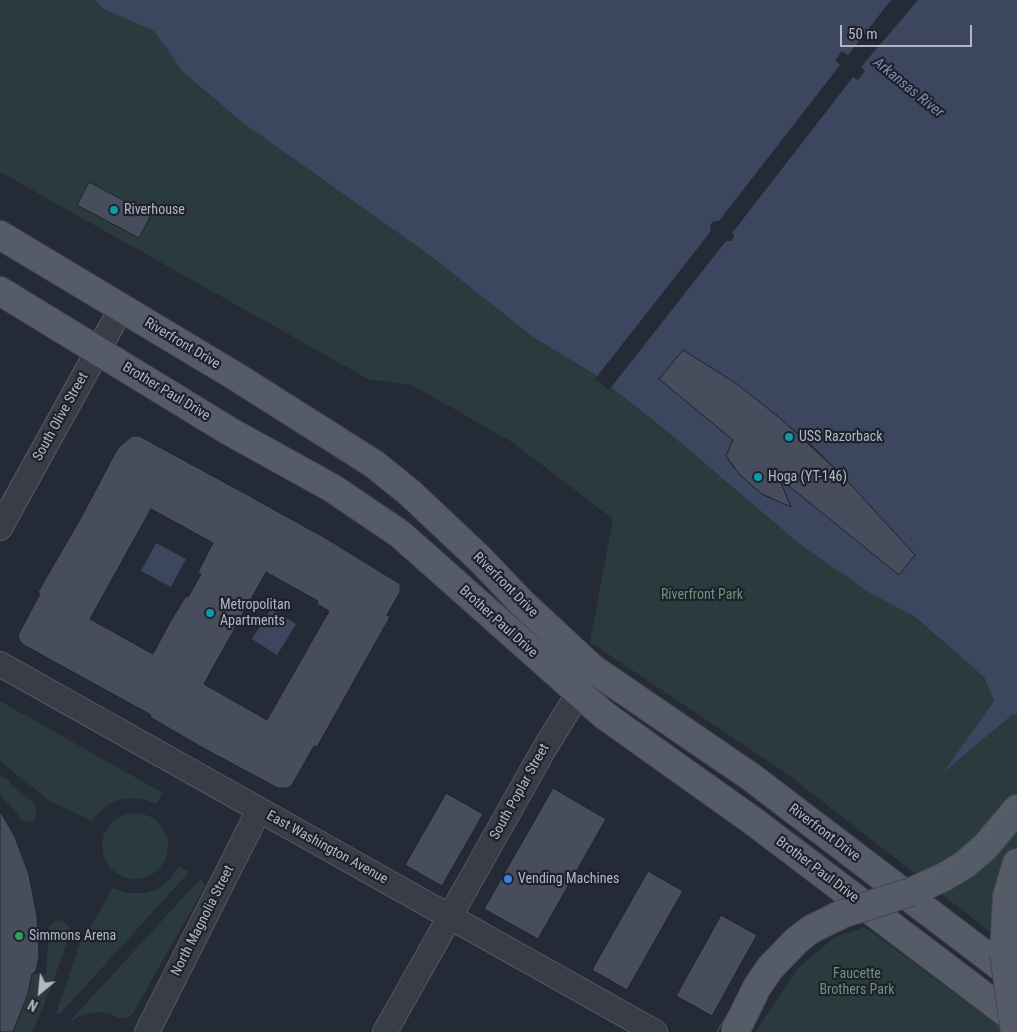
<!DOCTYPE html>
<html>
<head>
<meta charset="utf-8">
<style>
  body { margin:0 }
  #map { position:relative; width:1017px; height:1032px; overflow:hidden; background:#252a37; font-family:"Roboto Condensed",sans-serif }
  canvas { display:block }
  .north { position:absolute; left:15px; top:967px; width:50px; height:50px; -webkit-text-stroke:4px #1e222d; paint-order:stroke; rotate:208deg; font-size:14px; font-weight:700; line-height:20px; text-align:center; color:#b3b7c4 }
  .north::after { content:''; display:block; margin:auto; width:18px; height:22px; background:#b3b7c4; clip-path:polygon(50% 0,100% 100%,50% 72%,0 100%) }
  .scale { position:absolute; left:840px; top:25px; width:132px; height:22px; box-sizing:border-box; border:2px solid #b3b7c4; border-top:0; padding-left:6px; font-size:15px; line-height:18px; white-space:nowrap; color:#b3b7c4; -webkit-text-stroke:4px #1e222d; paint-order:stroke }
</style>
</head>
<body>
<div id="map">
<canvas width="1017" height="1032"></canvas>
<div class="north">N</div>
<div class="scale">50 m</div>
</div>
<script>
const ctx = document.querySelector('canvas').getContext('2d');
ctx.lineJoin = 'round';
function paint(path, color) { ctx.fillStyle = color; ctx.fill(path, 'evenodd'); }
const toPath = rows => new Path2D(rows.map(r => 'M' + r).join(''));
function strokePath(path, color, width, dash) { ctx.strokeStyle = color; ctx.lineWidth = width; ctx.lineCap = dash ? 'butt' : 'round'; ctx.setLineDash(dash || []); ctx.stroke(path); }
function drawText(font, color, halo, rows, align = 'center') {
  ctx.font = font + ' "Roboto Condensed",sans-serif'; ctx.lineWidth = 4.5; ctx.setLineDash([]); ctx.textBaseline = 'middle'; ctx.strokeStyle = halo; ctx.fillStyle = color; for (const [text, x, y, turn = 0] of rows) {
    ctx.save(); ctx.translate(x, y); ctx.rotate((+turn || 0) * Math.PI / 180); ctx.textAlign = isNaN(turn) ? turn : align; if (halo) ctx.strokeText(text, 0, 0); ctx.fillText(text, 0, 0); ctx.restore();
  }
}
const green = toPath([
  [0,0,95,0,105,10,154,31,183,72,243,123,428,254,533,337,594,374,663,428,801,545,914,616,984,677,994,701,945,771,1013,714,1017,715,1017,953,786,773,590,642,613,519,512,442,412,385,368,379,0,172],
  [0,701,163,793,157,804,144,799,129,798,114,801,102,809,92,821,48,800,0,761],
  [0,776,9,780,10,784,35,804,37,813,34,820,28,822,22,821,9,803,7,804,0,794],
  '102 846a33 33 0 1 1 66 0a33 33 0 1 1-66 0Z',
  [179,866,189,872,60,1014,56,1014,80,944,113,888,127,893,143,893,158,889,170,879],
  [201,878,205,886,133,1013,127,1018,119,1018,111,1014,96,1012,82,1015,69,1022],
  [61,920,70,927,70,935,42,1010,32,1032,13,1032,28,994,32,974,46,975,49,927,54,921],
  [865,927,1003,1029,1004,1032,755,1032,798,968,835,937]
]);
const water = toPath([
  [95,0,1017,0,1017,715,1013,714,943,773,994,701,984,677,914,616,870,593,801,545,663,428,594,374,533,337,428,254,243,123,183,72,154,31,105,10],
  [692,356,737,384,809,442,841,474,875,512],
  [726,456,789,505,769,498,754,488,732,466],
  [156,543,186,559,171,587,141,571],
  [271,609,296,624,277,655,252,639]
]);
const pier = toPath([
  [891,0,918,0,861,67,865,71,858,80,853,77,733,232,734,237,731,241,726,241,609,390,595,379,711,231,710,225,714,221,719,221,840,65,835,60,842,51,848,55]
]);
const building = toPath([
  [89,182,151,215,139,238,77,205,89,182],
  [683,350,737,384,781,419,841,474,915,555,899,575,779,478,791,507,762,494,740,475,726,456,733,440,659,379,683,350],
  [132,436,139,436,244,493,327,539,400,584,400,592,387,615,390,617,317,747,314,746,292,785,288,788,278,788,205,749,150,717,151,715,22,644,19,639,18,635,40,594,38,592,82,516,113,457,119,447,132,436],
  [151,509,213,543,198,572,201,574,188,597,186,596,170,622,153,654,90,619,151,509],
  [266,572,318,601,317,604,329,611,267,720,204,684,266,572],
  [553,788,606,819,538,939,484,909,553,788],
  [446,793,483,814,442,886,405,865,446,793],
  [0,811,15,837,29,875,37,916,39,956,36,971,32,974,28,994,13,1032,0,1032,0,811],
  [648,871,683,891,627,990,592,970,648,871],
  [721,915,757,935,712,1016,676,996,721,915]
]);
const minor = toPath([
  [0,528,122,307],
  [0,664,655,1032],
  [147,1032,259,810],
  [385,1032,543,751,588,678]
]);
const major = toPath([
  [0,235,235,376,374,464,410,493,480,559,522,603,593,669,751,777,1017,979],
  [0,291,229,431,332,488,400,534,604,715,753,821,1017,1021],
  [911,892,944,877,964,865,985,847,1017,809],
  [1004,953,1007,896,1017,863]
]);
const tram = toPath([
  [717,1032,754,970,777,942,808,920,830,909,908,885,947,865,984,835,1017,796]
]);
const majorBridge = toPath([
  [1004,953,1015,1032],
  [735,1032,757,987,770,968,796,941,810,930,842,914,911,892]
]);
const markers = [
  [114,210,5,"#0f9aa8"],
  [789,437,5,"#0f9aa8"],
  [758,477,5,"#0f9aa8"],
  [210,613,5,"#0f9aa8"],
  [508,879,5,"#3f7fe0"],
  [19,936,5,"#2e9e5b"]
];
const poiNames = [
  ["Riverhouse",124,210],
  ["USS Razorback",799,437],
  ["Hoga (YT-146)",768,477],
  ["Metropolitan",220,605],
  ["Apartments",220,621],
  ["Vending Machines",518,879],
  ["Simmons Arena",29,936]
];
const streetNames = [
  ["Riverfront Drive",182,344,31],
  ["Brother Paul Drive",166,392,31],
  ["South Olive Street",61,417,-61],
  ["Riverfront Drive",505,585,45],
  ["Brother Paul Drive",498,622,42],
  ["South Poplar Street",520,792,-61],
  ["Riverfront Drive",824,833,37],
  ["East Washington Avenue",327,848,29],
  ["Brother Paul Drive",817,870,37],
  ["North Magnolia Street",203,921,-63]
];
const parkNames = [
  ["Riverfront Park",702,595],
  ["Faucette",857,974],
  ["Brothers Park",857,990]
];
const waterNames = [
  ["Arkansas River",908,88,39]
];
paint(green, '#2b3a3d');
paint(water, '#3d465f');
paint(pier, '#252a37');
paint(building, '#474d5c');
strokePath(building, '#1f242f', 1);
strokePath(minor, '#565a66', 26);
strokePath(major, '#414651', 30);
strokePath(minor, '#383d48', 24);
strokePath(major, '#565b68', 28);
strokePath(tram, '#5d6271', 1);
strokePath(majorBridge, '#414651', 30, []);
strokePath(majorBridge, '#565b68', 28);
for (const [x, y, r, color] of markers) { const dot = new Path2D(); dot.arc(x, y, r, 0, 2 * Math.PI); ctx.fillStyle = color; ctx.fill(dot); strokePath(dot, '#1e222d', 2); }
drawText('14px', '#b3b7c4', '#1e222d', poiNames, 'left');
drawText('14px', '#b3b7c4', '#1e222d', streetNames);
drawText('14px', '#6e927b', '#1e222d', parkNames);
drawText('italic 15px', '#7f8ba9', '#1e222d', waterNames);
</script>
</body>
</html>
